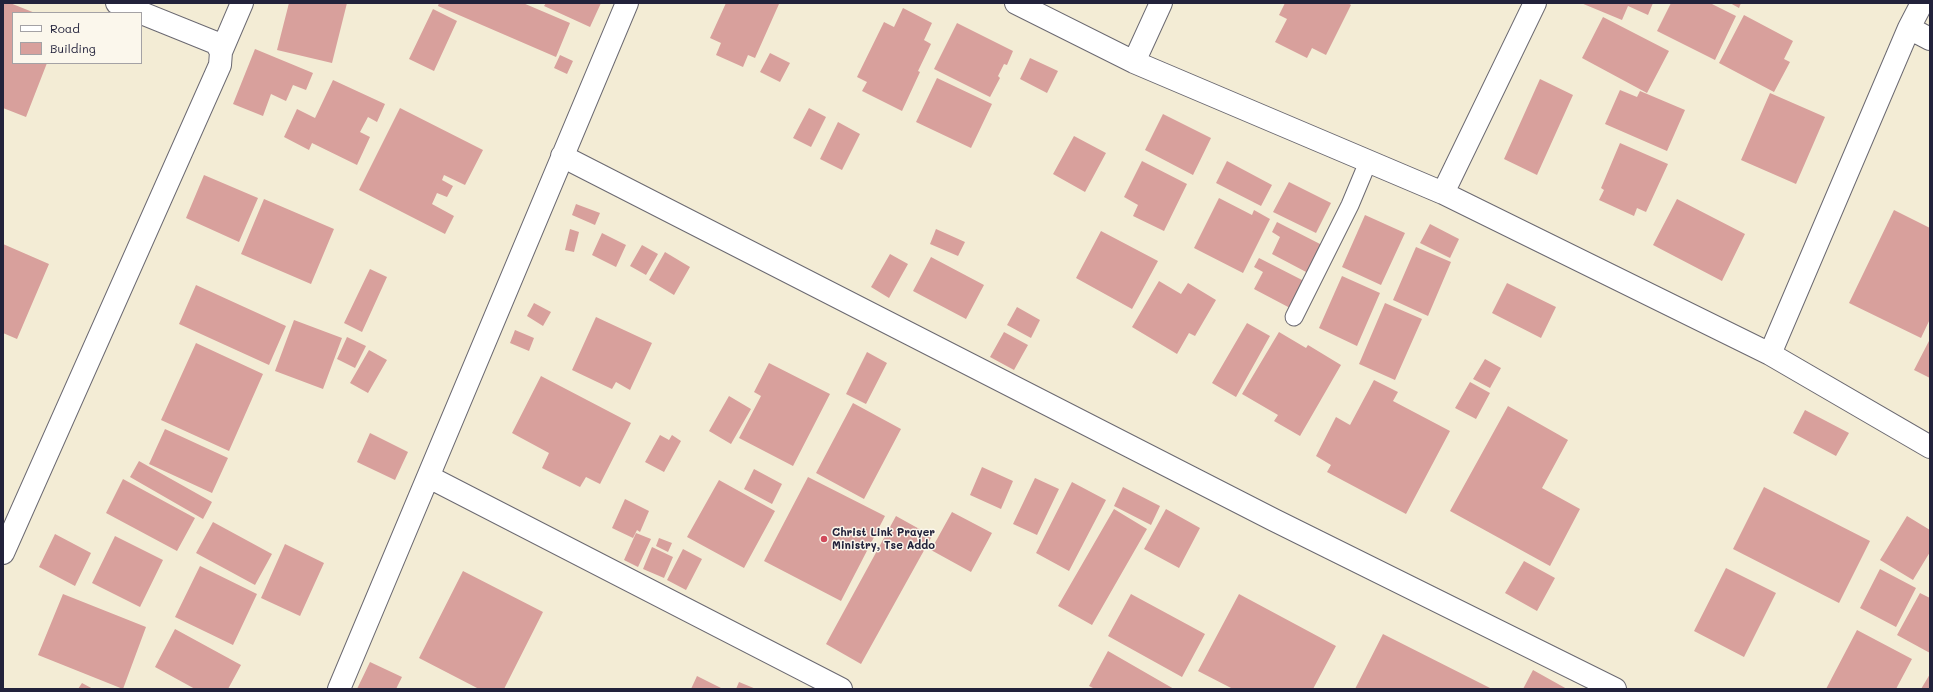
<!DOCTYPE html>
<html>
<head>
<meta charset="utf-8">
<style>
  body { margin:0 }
  #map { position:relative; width:1933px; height:692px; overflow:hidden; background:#f3ecd5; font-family:Mali,sans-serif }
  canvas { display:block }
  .frame { position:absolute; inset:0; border:4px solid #22223b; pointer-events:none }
  .legend { position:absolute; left:12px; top:12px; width:130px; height:52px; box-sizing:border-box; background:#fbf7ec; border:1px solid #a4a2a5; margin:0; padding:5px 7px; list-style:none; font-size:12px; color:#22223b }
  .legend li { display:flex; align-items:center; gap:8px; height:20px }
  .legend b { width:20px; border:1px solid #a4a2a5 }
</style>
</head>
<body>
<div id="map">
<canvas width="1933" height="692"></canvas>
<div class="frame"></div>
<ul class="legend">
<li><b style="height:5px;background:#fff"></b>Road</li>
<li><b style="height:11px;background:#d8a09c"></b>Building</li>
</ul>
</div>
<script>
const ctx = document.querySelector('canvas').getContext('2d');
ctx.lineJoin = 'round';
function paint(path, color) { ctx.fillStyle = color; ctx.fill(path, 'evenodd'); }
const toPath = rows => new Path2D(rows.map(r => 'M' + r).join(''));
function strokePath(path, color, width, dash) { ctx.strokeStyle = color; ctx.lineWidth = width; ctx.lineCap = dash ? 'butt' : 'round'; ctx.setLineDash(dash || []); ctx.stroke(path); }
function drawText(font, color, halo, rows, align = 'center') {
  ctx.font = font + ' Mali,sans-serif'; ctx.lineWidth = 3; ctx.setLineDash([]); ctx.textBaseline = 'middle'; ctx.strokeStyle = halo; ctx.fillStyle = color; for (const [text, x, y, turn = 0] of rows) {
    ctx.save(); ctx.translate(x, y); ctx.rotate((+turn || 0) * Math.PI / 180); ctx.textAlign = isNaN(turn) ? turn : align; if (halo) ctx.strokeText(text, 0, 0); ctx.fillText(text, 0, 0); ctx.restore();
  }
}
const building = toPath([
  [3,3,10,3,35,13,13,13,13,63,47,63,26,117,3,108],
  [289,3,347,3,332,63,277,50],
  [439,3,523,3,570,23,556,57,438,6],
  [546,3,601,3,590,27,544,6],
  [726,3,779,4,755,58,748,55,743,67,716,55,721,43,710,38],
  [1285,3,1348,3,1351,5,1326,55,1312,48,1307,58,1275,42,1287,19,1279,15],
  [1581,3,1653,3,1648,15,1628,6,1622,20],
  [1671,3,1710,3,1736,16,1715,60,1657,31],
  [1730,3,1741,3,1739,8],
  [903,8,932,23,924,40,931,44,918,71,920,72,902,111,862,91,867,82,857,77,884,22,894,27],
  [433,9,457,21,434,71,409,59],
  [1744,15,1793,41,1784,59,1790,62,1774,92,1719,63],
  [1603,17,1669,51,1647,93,1582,58],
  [957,23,1013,51,1007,65,1004,64,998,76,1000,78,990,97,934,69],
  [255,49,313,73,306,90,293,85,286,101,271,94,263,116,233,104],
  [770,53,790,63,780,82,760,72],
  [560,55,573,61,567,74,554,68],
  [1030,58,1058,71,1047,93,1020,79],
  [937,78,992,104,971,148,916,122],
  [1540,79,1573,95,1537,175,1504,159],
  [333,80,385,104,377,122,368,117,360,132,370,137,357,165,312,143,309,150,284,137,297,109,315,118],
  [1620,90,1637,97,1640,91,1685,110,1667,151,1605,124],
  [1770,93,1825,117,1796,184,1741,160],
  [400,108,483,150,465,185,444,175,442,180,453,186,447,197,437,193,432,204,454,216,445,234,359,190],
  [809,108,826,117,811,147,793,138],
  [1163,114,1211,138,1193,175,1145,150],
  [838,122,860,134,842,170,820,159],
  [1074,136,1106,153,1085,192,1053,174],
  [1620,143,1668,164,1646,212,1637,208,1634,216,1599,200,1604,190,1601,188],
  [1142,161,1187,184,1164,231,1133,216,1138,205,1124,197],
  [1227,161,1272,185,1261,206,1216,183],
  [204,175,258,198,239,242,186,218],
  [1289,182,1331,203,1316,233,1273,212],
  [1219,198,1252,215,1254,210,1270,219,1243,273,1194,248],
  [264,199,334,229,311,284,241,254],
  [1677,199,1745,234,1722,281,1653,245],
  [576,204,600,213,595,225,572,215],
  [1894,210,1930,228,1930,319,1921,338,1849,303],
  [1365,215,1405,233,1381,285,1342,267],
  [1277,222,1322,245,1308,273,1272,254,1280,237,1272,232],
  [1430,224,1459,239,1450,258,1420,243],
  [570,229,579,232,574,252,565,250],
  [936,229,965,242,958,256,930,244],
  [1101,231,1158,261,1132,309,1076,278],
  [602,233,626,245,616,267,592,255],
  [3,244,49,264,17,339,3,333],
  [642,245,658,254,646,275,630,266],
  [1416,247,1451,262,1428,316,1393,300],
  [665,252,690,267,674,295,649,280],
  [890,254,908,264,889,298,871,287],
  [931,257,984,285,966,319,913,291],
  [1259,258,1304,281,1290,308,1254,289,1263,272,1254,267],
  [370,269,387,277,362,332,344,323],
  [1342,276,1380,293,1357,346,1319,328],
  [1159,281,1181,294,1188,283,1216,300,1195,336,1189,333,1177,354,1132,327],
  [1507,283,1556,307,1541,338,1492,313],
  [196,285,286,326,269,365,179,324],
  [534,303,551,312,543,326,527,316],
  [1385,303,1422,319,1395,380,1359,364],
  [1017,307,1040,320,1031,338,1007,325],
  [596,317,652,343,630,390,616,382,612,389,572,370],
  [294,320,342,338,323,389,275,371],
  [1247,323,1270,336,1236,397,1212,383],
  [515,330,534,338,529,351,510,343],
  [1004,332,1028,345,1014,370,990,357],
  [1279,332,1306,348,1308,345,1341,365,1300,436,1274,421,1278,415,1242,394],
  [347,337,366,346,355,368,337,359],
  [1930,339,1930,378,1914,370],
  [196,343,263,374,229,451,161,420],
  [369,350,387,360,368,393,350,383],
  [867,352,887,363,866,404,846,394],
  [1485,359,1501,368,1490,388,1473,379],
  [769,363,830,394,793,466,739,438,761,396,754,392],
  [541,376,631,423,600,484,586,477,580,487,542,468,549,453,512,433],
  [1374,380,1398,392,1393,401,1450,431,1406,514,1327,472,1331,465,1316,456,1336,417,1350,425],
  [1470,382,1490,393,1476,419,1455,408],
  [729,396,751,409,731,444,709,431],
  [853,403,901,429,864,499,816,473],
  [1508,406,1568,440,1542,488,1580,509,1550,566,1450,511],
  [1805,410,1849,433,1836,456,1793,433],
  [165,429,228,458,212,493,149,464],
  [370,433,408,452,395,480,357,462],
  [660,435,669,440,672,435,681,441,664,472,645,462],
  [139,461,212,502,203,519,130,477],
  [982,467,1013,481,1001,509,970,495],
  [754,469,782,484,772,504,744,489],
  [808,477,885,516,841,601,764,561],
  [1035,478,1059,489,1037,535,1013,524],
  [123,479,195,518,177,551,106,513],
  [719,480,775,511,744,568,687,537],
  [1072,482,1106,500,1069,571,1036,553],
  [1123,487,1160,506,1151,525,1114,506],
  [1764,487,1870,541,1839,603,1733,549],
  [625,499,649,511,640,532,637,530,633,538,612,528],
  [1114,509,1147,529,1092,625,1058,606],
  [1166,509,1200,528,1179,568,1144,549],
  [952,512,992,533,971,572,931,550],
  [896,516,932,536,861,664,826,644],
  [1907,516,1930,530,1930,552,1913,580,1880,560],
  [213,522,272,554,255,585,196,553],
  [636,533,651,539,638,567,624,560],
  [55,534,91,553,75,586,39,567],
  [115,536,163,560,140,607,92,583],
  [659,538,672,543,668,552,656,546],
  [285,544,324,563,300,616,261,598],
  [652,547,673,557,664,578,643,569],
  [683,549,702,559,686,590,667,580],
  [1524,561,1555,578,1537,611,1505,593],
  [200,566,257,594,233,645,175,617],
  [1726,568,1776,593,1744,657,1694,631],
  [1880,569,1916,588,1896,627,1860,608],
  [463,571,543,612,504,689,479,689,419,658],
  [1920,593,1930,598,1930,653,1897,635],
  [63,594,146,627,123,689,38,655],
  [1131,594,1205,634,1182,677,1108,636],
  [1239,594,1336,646,1313,689,1233,689,1198,671],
  [175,629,241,665,228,689,195,689,155,667],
  [1857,630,1912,659,1896,689,1826,689],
  [1383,634,1492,689,1355,689],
  [1108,651,1174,689,1095,689,1089,686],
  [370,662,402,677,396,689,357,689],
  [1533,670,1567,689,1523,689],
  [1930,674,1930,689,1921,689],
  [697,676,723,689,691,689],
  [739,682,756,689,736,689],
  [82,683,93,689,78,689]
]);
const service = toPath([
  [1294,317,1350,205,1368,162]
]);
const minor = toPath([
  [117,3,216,43,221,52],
  [1016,3,1134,62,1443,193,1770,354,1930,447],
  [1909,28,1930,39],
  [1134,62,1161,3],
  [562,156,1274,520,1615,689],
  [1443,193,1535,3],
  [1770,354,1909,28,1922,3],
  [429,477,841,689],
  [3,553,220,65,221,52,242,3],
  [339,689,627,3]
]);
const markers = [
  [824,539,4,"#d1495b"]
];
const poiNames = [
  ["Christ Link Prayer",832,533],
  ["Ministry, Tse Addo",832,546]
];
paint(building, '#d8a09c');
strokePath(service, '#6b6971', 19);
strokePath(minor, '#6b6971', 24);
strokePath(service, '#fff', 17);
strokePath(minor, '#fff', 22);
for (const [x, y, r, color] of markers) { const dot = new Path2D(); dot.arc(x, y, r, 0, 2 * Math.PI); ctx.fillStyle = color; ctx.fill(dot); strokePath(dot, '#fbf7ec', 1.5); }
drawText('bold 11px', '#22223b', '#fbf7ec', poiNames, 'left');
</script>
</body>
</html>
